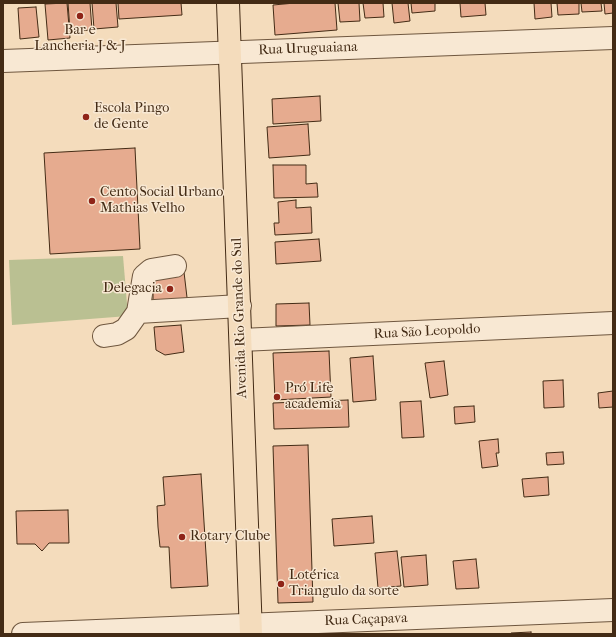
<!DOCTYPE html>
<html>
<head>
<meta charset="utf-8">
<style>
  body { margin:0 }
  #map { position:relative; width:616px; height:637px; overflow:hidden; background:#f4dcbc; font-family:"IM FELL French Canon",serif }
  canvas { display:block }
  .frame { position:absolute; inset:0; border:4px solid #432b15; pointer-events:none }
</style>
</head>
<body>
<div id="map">
<canvas width="616" height="637"></canvas>
<div class="frame"></div>
</div>
<script>
const ctx = document.querySelector('canvas').getContext('2d');
ctx.lineJoin = 'round';
function paint(path, color) { ctx.fillStyle = color; ctx.fill(path, 'evenodd'); }
const toPath = rows => new Path2D(rows.map(r => 'M' + r).join(''));
function strokePath(path, color, width, dash) { ctx.strokeStyle = color; ctx.lineWidth = width; ctx.lineCap = dash ? 'butt' : 'round'; ctx.setLineDash(dash || []); ctx.stroke(path); }
function drawText(font, color, halo, rows, align = 'center') {
  ctx.font = font + ' "IM FELL French Canon",serif'; ctx.lineWidth = 3; ctx.setLineDash([]); ctx.textBaseline = 'middle'; ctx.strokeStyle = halo; ctx.fillStyle = color; for (const [text, x, y, turn = 0] of rows) {
    ctx.save(); ctx.translate(x, y); ctx.rotate((+turn || 0) * Math.PI / 180); ctx.textAlign = isNaN(turn) ? turn : align; if (halo) ctx.strokeText(text, 0, 0); ctx.fillText(text, 0, 0); ctx.restore();
  }
}
const green = toPath([
  [123,256,128,316,12,325,9,260]
]);
const building = toPath([
  [67,3,70,38,48,40,45,4,67,3],
  [68,3,90,3,92,30,70,31,68,3],
  [92,3,116,3,118,27,94,29,92,3],
  [118,3,181,3,182,15,119,19,118,3],
  [295,3,335,3,337,30,275,35,273,5,295,3],
  [338,3,359,3,360,21,340,22,338,3],
  [363,3,383,3,384,17,365,18,363,3],
  [392,3,408,3,410,21,394,23,392,3],
  [411,3,435,3,435,11,412,13,411,3],
  [460,3,485,3,486,15,461,17,460,3],
  [534,3,551,3,552,17,535,19,534,3],
  [557,3,579,3,579,14,558,15,557,3],
  [581,3,601,3,602,11,582,12,581,3],
  [604,3,613,3,613,13,605,14,604,3],
  [36,7,39,37,20,39,18,8,36,7],
  [320,96,321,121,273,124,272,99,320,96],
  [308,124,310,155,269,158,267,127,308,124],
  [135,148,140,249,50,254,44,153,135,148],
  [273,165,306,165,306,184,317,183,318,197,274,198,273,165],
  [296,200,296,208,311,207,312,233,275,235,274,223,279,223,278,202,296,200],
  [319,239,321,261,276,264,275,242,319,239],
  [153,272,184,272,188,306,153,306,153,272],
  [309,303,310,325,276,326,276,304,309,303],
  [181,325,184,352,165,355,156,350,154,327,181,325],
  [329,351,331,397,275,400,273,353,329,351],
  [373,356,376,400,353,402,350,358,373,356],
  [444,361,448,395,430,398,425,363,444,361],
  [563,380,564,407,544,408,543,381,563,380],
  [613,391,613,407,599,408,598,393,613,391],
  [348,400,349,427,274,429,273,403,348,400],
  [421,401,424,437,402,438,400,402,421,401],
  [474,406,475,422,455,424,454,407,474,406],
  [498,439,499,453,496,453,498,466,482,468,479,441,498,439],
  [308,445,313,602,278,603,273,446,308,445],
  [563,452,564,464,547,465,546,453,563,452],
  [201,474,208,586,171,588,169,547,160,547,158,527,157,506,165,505,163,477,201,474],
  [548,477,549,495,524,497,522,479,548,477],
  [68,510,69,543,49,543,42,551,35,544,17,544,16,511,68,510],
  [372,516,374,543,334,546,332,519,372,516],
  [397,551,401,586,378,588,375,553,397,551],
  [426,555,428,585,404,587,401,557,426,555],
  [476,559,479,588,456,589,453,561,476,559],
  [531,632,531,634,511,634,511,633,531,632]
]);
const minor = toPath([
  [3,61,613,38],
  [138,312,240,306],
  [104,336,117,334,126,329,138,312,144,276,151,270,175,266],
  [241,340,613,323],
  [23,634,613,610]
]);
const major = toPath([
  [228,3,251,634]
]);
const markers = [
  [80,16,4,"#8f2418"],
  [86,117,4,"#8f2418"],
  [92,201,4,"#8f2418"],
  [170,289,4,"#8f2418"],
  [277,397,4,"#8f2418"],
  [182,537,4,"#8f2418"],
  [281,584,4,"#8f2418"]
];
const poiNames = [
  ["Bar e",80,31,"center"],
  ["Lancheria J & J",80,47,"center"],
  ["Escola Pingo",94,109],
  ["de Gente",94,125],
  ["Cento Social Urbano",100,193],
  ["Mathias Velho",100,209],
  ["Delegacia",162,289,"right"],
  ["Pró Life",285,389],
  ["academia",285,405],
  ["Rotary Clube",190,537],
  ["Lotérica",289,576],
  ["Triangulo da sorte",289,592]
];
const streetNames = [
  ["Rua Uruguaiana",308,49,-2],
  ["Avenida Rio Grande do Sul",240,318,-92],
  ["Rua São Leopoldo",427,332,-3],
  ["Rua Caçapava",366,620,-2]
];
paint(green, '#bac092');
paint(building, '#e6ab8f');
strokePath(building, '#432b15', 1);
strokePath(minor, '#6f573f', 24);
strokePath(major, '#432b15', 24);
strokePath(minor, '#f8e8d3', 22);
strokePath(major, '#f4dcbc', 22);
for (const [x, y, r, color] of markers) { const dot = new Path2D(); dot.arc(x, y, r, 0, 2 * Math.PI); ctx.fillStyle = color; ctx.fill(dot); strokePath(dot, '#f8e8d3', 1.5); }
drawText('14px', '#432b15', '#f8e8d3', poiNames, 'left');
drawText('14px', '#432b15', '#f8e8d3', streetNames);
</script>
</body>
</html>
